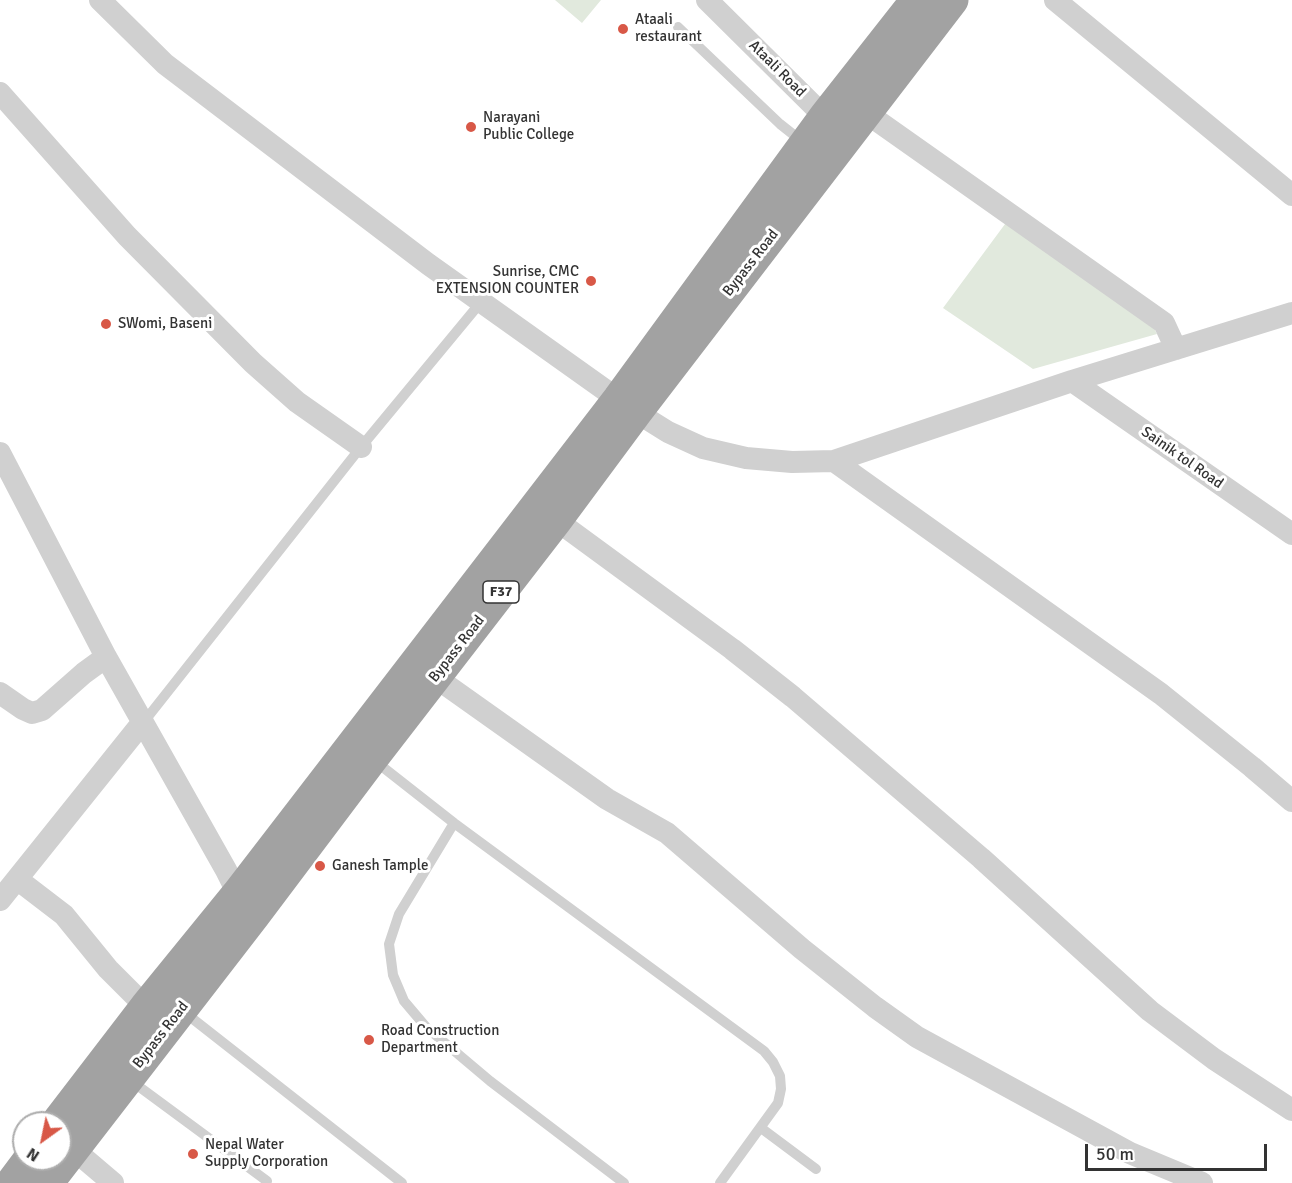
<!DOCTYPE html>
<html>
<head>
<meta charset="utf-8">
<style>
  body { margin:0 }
  #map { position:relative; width:1292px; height:1183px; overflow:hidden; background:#fff; font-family:Signika,sans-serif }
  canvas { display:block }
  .north { position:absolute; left:12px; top:1111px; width:60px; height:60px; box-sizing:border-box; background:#fff; border:2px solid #adadad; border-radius:50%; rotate:213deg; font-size:16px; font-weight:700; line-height:24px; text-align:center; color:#333 }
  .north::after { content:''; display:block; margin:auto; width:21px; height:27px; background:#d85847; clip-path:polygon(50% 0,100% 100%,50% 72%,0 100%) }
  .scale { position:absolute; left:1085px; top:1144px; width:182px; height:27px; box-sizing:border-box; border:3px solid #333; border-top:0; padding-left:8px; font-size:18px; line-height:21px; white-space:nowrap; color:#333; -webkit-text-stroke:4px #fff; paint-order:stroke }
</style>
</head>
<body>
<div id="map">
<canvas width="1292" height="1183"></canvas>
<div class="north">N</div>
<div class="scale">50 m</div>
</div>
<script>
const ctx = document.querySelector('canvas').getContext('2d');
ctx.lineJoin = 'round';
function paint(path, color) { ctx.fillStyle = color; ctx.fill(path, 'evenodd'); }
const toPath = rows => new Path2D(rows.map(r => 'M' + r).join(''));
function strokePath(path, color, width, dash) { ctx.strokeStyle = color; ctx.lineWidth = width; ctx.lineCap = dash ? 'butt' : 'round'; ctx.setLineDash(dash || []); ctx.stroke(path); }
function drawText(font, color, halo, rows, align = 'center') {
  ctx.font = font + ' Signika,sans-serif'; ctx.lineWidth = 6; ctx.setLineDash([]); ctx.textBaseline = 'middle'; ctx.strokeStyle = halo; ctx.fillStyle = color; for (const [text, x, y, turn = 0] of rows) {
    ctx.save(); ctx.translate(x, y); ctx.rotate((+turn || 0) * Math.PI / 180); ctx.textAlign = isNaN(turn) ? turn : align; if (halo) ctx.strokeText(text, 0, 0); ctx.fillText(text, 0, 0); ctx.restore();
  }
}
const green = toPath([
  [555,0,601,0,582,23],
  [1008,220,1154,328,1157,334,1033,369,943,308]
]);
const service = toPath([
  [678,27,780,124,804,143],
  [143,723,361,447,481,302],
  [375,761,454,823,764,1051,773,1062,780,1076,781,1089,778,1103,720,1183],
  [454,823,399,914,389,944,393,975,404,1001,426,1027,490,1081,624,1183],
  [184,1012,402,1183],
  [130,1080,267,1181],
  [761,1128,816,1169]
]);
const minor = toPath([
  [100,0,165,64,428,264,636,412,668,432,703,448,746,458,792,462,834,461,1072,381,1292,313],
  [707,0,825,117,835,124],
  [1055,0,1292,195],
  [0,93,127,236,253,363,297,402,361,447],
  [855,105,1164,323,1176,349],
  [1072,381,1292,534],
  [0,453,106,657,226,870,238,894],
  [834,461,1161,694,1252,767,1292,801],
  [556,520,732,649,793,697,981,858,1150,1011,1214,1059,1292,1110],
  [435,677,607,799,667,833,802,949,875,1007,917,1037,1130,1153,1202,1183],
  [0,693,23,709,32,713,42,710,84,673,106,657],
  [17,879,64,915,108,969,146,1007],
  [0,900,142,723],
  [73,1149,113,1183]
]);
const trunk = toPath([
  [57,1123,146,1007,238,894,619,399,825,117,917,0],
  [12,1183,30,1159],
  [47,1183,254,915,372,758,556,520,636,412,952,0]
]);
const markers = [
  [623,29,6,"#d85847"],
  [471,127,6,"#d85847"],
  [591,281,6,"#d85847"],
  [106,324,6,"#d85847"],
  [320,866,6,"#d85847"],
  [369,1040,6,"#d85847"],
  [193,1154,6,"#d85847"]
];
const shields = [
  [501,592,36]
];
const shieldNames = [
  ["F37",501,592]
];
const poiNames = [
  ["Ataali",635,20],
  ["restaurant",635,37],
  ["Narayani",483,118],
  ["Public College",483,135],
  ["Sunrise, CMC",579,272,"right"],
  ["EXTENSION COUNTER",579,289,"right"],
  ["SWomi, Baseni",118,324],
  ["Ganesh Tample",332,866],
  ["Road Construction",381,1031],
  ["Department",381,1048],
  ["Nepal Water",205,1145],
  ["Supply Corporation",205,1162]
];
const streetNames = [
  ["Ataali Road",777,69,45],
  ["Bypass Road",751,263,-52],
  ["Sainik tol Road",1182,458,35],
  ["Bypass Road",457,649,-52],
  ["Bypass Road",161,1035,-52]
];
paint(green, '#e1e9dd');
strokePath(service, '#d0d0d0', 10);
strokePath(minor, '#d0d0d0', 22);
strokePath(trunk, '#a2a2a2', 33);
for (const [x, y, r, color] of markers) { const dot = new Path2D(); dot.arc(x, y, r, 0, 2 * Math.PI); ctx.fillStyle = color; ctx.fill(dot); strokePath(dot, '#fff', 2); }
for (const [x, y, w] of shields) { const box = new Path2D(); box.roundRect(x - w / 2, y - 11, w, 22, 4.5); ctx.fillStyle = '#fff'; ctx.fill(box); strokePath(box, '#333', 1.5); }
drawText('bold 14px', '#333', null, shieldNames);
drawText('15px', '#333', '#fff', poiNames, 'left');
drawText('15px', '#333', '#fff', streetNames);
</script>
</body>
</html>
